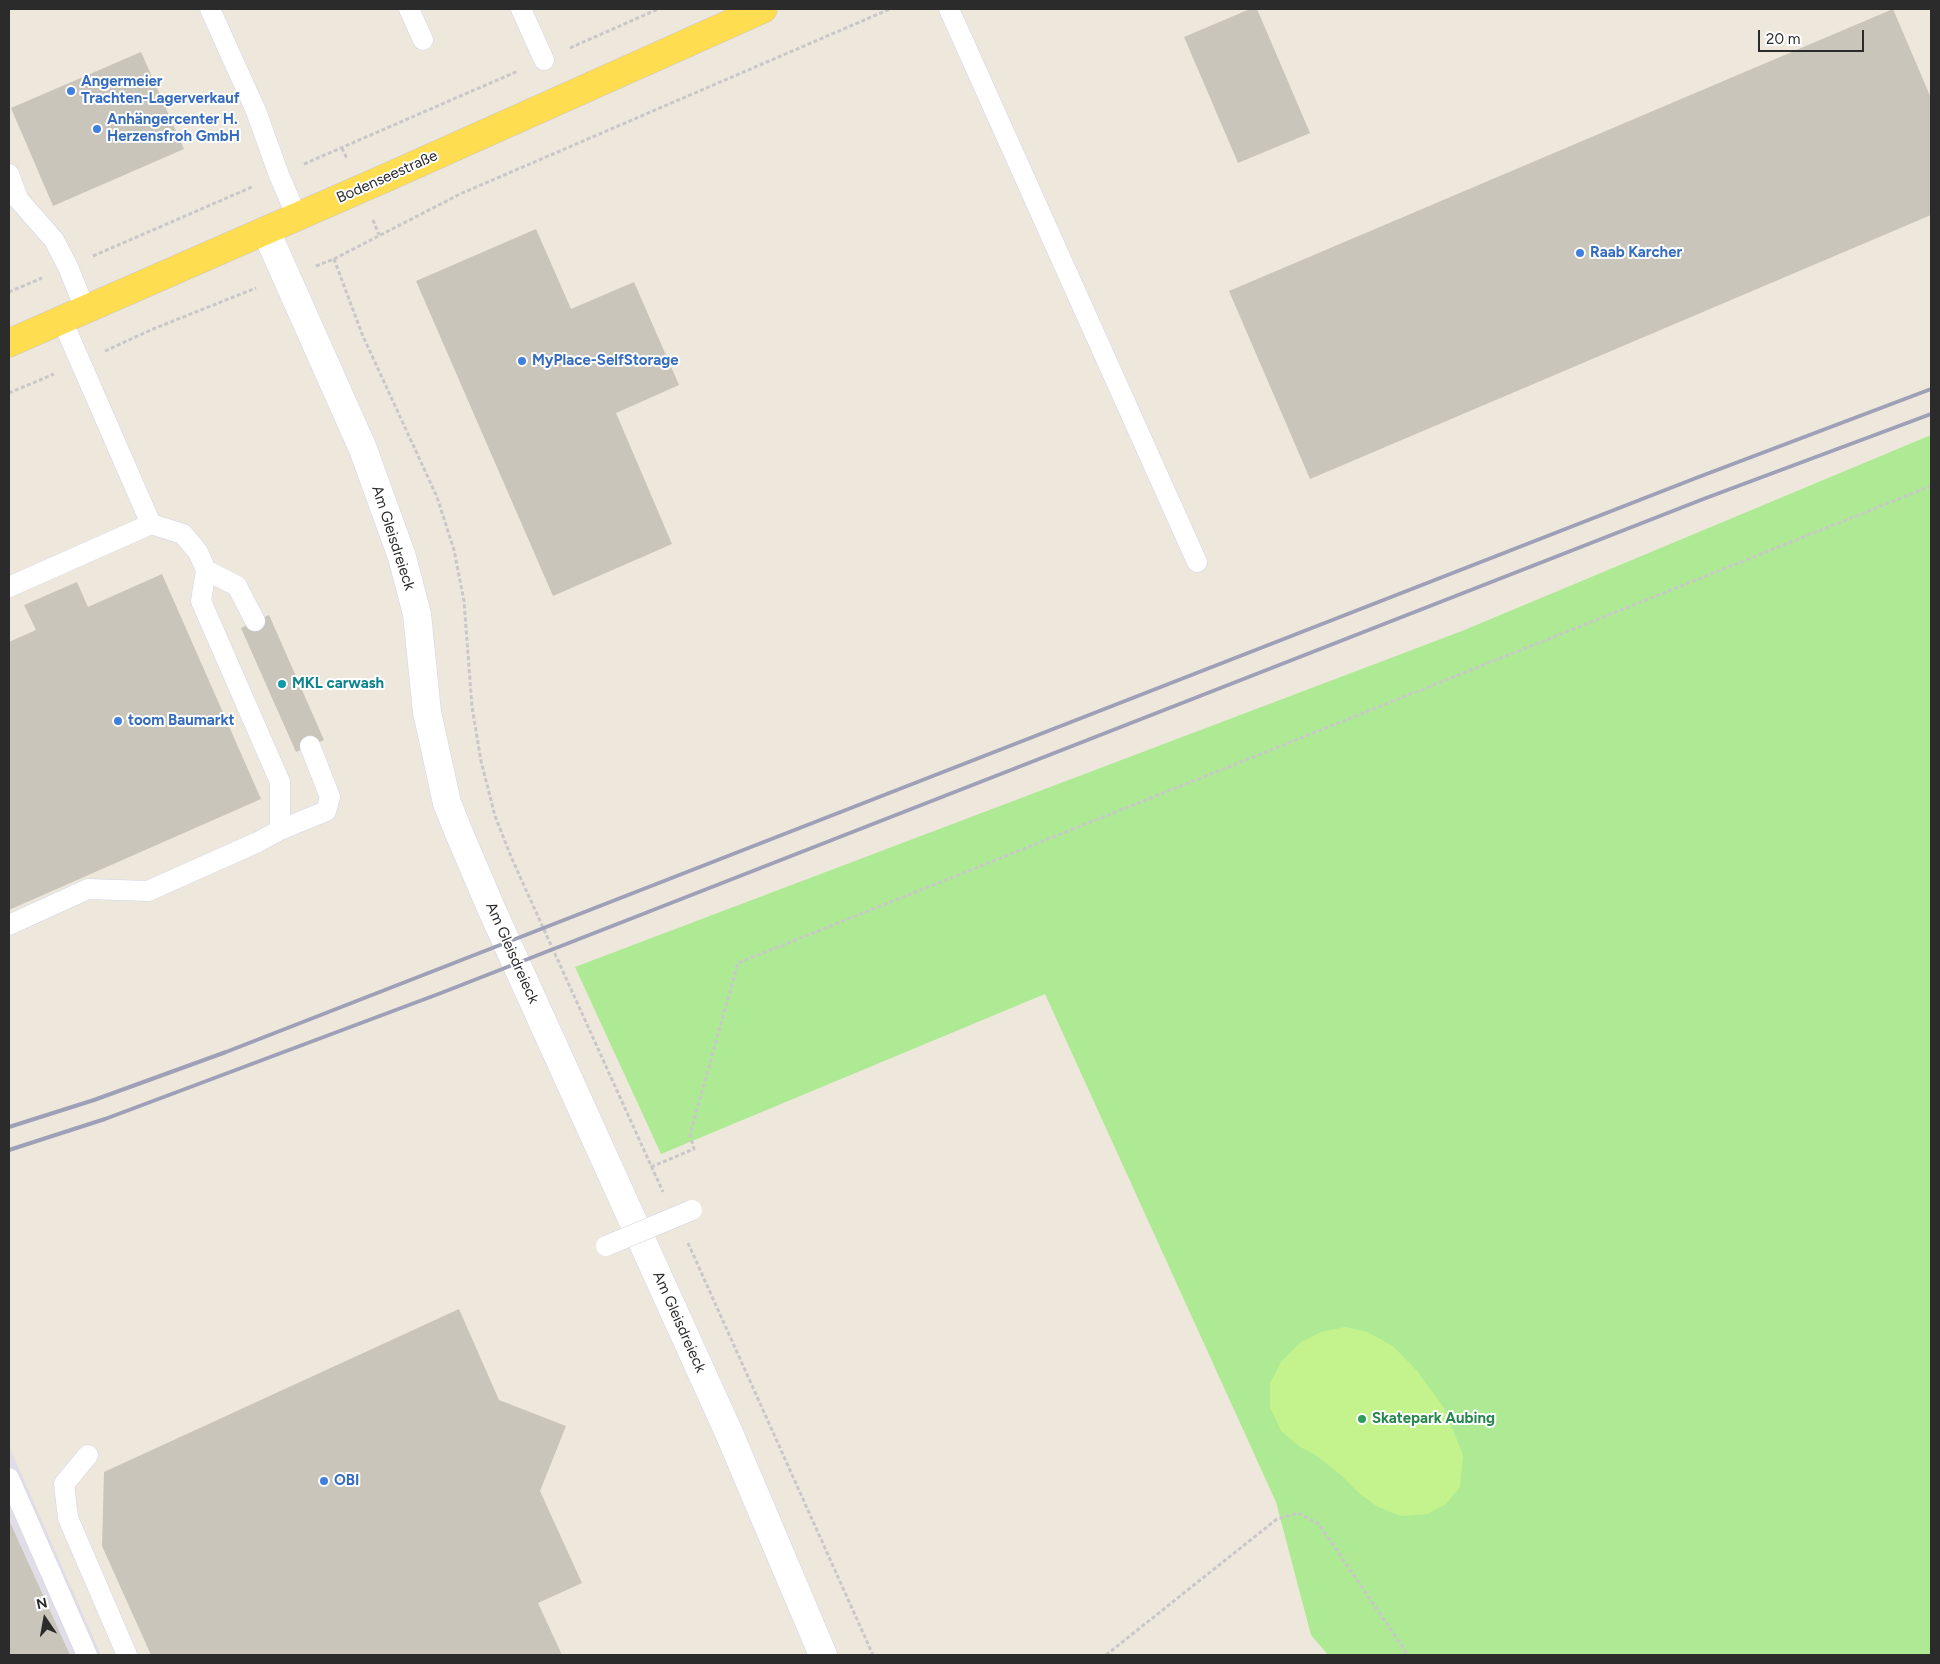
<!DOCTYPE html>
<html>
<head>
<meta charset="utf-8">
<style>
  body { margin:0 }
  #map { position:relative; width:1940px; height:1664px; overflow:hidden; background:#eee7dc; font-family:Figtree,sans-serif }
  canvas { display:block }
  .frame { position:absolute; inset:0; border:10px solid #2b2b2b; pointer-events:none }
  .north { position:absolute; left:20px; top:1594px; width:50px; height:50px; -webkit-text-stroke:4px #fff; paint-order:stroke; rotate:348deg; font-size:14px; font-weight:700; line-height:20px; text-align:center; color:#2b2b2b }
  .north::after { content:''; display:block; margin:auto; width:18px; height:22px; background:#2b2b2b; clip-path:polygon(50% 0,100% 100%,50% 72%,0 100%) }
  .scale { position:absolute; left:1758px; top:30px; width:106px; height:22px; box-sizing:border-box; border:2px solid #2b2b2b; border-top:0; padding-left:6px; font-size:15px; line-height:18px; white-space:nowrap; color:#2b2b2b; -webkit-text-stroke:4px #fff; paint-order:stroke }
</style>
</head>
<body>
<div id="map">
<canvas width="1940" height="1664"></canvas>
<div class="frame"></div>
<div class="north">N</div>
<div class="scale">20 m</div>
</div>
<script>
const ctx = document.querySelector('canvas').getContext('2d');
ctx.lineJoin = 'round';
function paint(path, color) { ctx.fillStyle = color; ctx.fill(path, 'evenodd'); }
const toPath = rows => new Path2D(rows.map(r => 'M' + r).join(''));
function strokePath(path, color, width, dash) { ctx.strokeStyle = color; ctx.lineWidth = width; ctx.lineCap = dash ? 'butt' : 'round'; ctx.setLineDash(dash || []); ctx.stroke(path); }
function drawText(font, color, halo, rows, align = 'center') {
  ctx.font = font + ' Figtree,sans-serif'; ctx.lineWidth = 4; ctx.setLineDash([]); ctx.textBaseline = 'middle'; ctx.strokeStyle = halo; ctx.fillStyle = color; for (const [text, x, y, turn = 0] of rows) {
    ctx.save(); ctx.translate(x, y); ctx.rotate((+turn || 0) * Math.PI / 180); ctx.textAlign = isNaN(turn) ? turn : align; if (halo) ctx.strokeText(text, 0, 0); ctx.fillText(text, 0, 0); ctx.restore();
  }
}
const industrial = toPath([
  [9,1446,101,1655,9,1655]
]);
const green = toPath([
  [1931,435,1931,1655,1328,1655,1311,1635,1276,1502,1045,994,661,1154,575,967,1462,631]
]);
const pitch = toPath([
  [1345,1327,1367,1332,1393,1346,1418,1372,1444,1408,1463,1455,1460,1487,1446,1504,1427,1514,1401,1516,1378,1507,1359,1493,1341,1475,1314,1454,1300,1447,1281,1431,1270,1407,1270,1383,1281,1362,1301,1342,1321,1332]
]);
const building = toPath([
  [1250,9,1257,9,1310,133,1238,163,1184,37],
  [1893,9,1931,98,1931,215,1310,479,1229,291],
  [141,52,184,149,53,206,11,108],
  [536,229,571,309,634,282,679,385,616,413,672,544,553,596,416,281],
  [162,574,261,799,9,910,9,642,36,630,24,605,77,582,88,607],
  [269,615,324,740,296,752,241,628],
  [459,1309,499,1400,566,1426,540,1491,582,1583,538,1603,562,1655,151,1655,102,1546,104,1472],
  [9,1520,70,1655,9,1655]
]);
const path = toPath([
  [570,48,658,9],
  [342,148,347,159],
  [304,164,518,71],
  [373,220,379,235],
  [93,256,252,187],
  [334,259,362,334,437,497,454,550,464,601,472,707,481,761,495,816,512,859,663,1192],
  [316,266,334,259,460,194,890,9],
  [9,292,42,278],
  [105,351,153,329,256,288],
  [9,393,54,374],
  [651,1167,694,1149,690,1134,738,963,1931,486],
  [688,1243,873,1655],
  [1106,1655,1277,1519,1298,1513,1319,1524,1408,1655]
]);
const service = toPath([
  [210,9,256,111,279,175,297,217],
  [409,9,423,40],
  [521,9,544,60],
  [949,9,1197,562],
  [9,174,18,199,54,240,68,267,85,309],
  [62,320,151,524],
  [206,570,237,586,255,621],
  [9,587,151,524,183,534,198,552,206,570,201,601,280,782,280,830],
  [9,925,88,889,148,891,258,842,280,830,326,811,330,797,310,746],
  [88,1455,64,1484,68,1518,127,1655],
  [9,1478,87,1655]
]);
const minor = toPath([
  [266,231,363,449,402,557,417,614,427,712,447,803,459,833,491,908,729,1433,823,1655]
]);
const primary = toPath([
  [9,343,390,176,763,9]
]);
const rail = toPath([
  [9,1127,94,1100,226,1052,1696,478,1931,389],
  [9,1150,105,1119,441,993,1706,498,1931,414]
]);
const serviceBridge = toPath([
  [606,1246,692,1210]
]);
const markers = [
  [71,91,5,"#3f7fe0"],
  [97,129,5,"#3f7fe0"],
  [1580,253,5,"#3f7fe0"],
  [522,361,5,"#3f7fe0"],
  [282,684,5,"#0f9aa8"],
  [118,721,5,"#3f7fe0"],
  [1362,1419,5,"#2e9e5b"],
  [324,1481,5,"#3f7fe0"]
];
const shopNames = [
  ["Angermeier",81,82],
  ["Trachten-Lagerverkauf",81,99],
  ["Anhängercenter H.",107,120],
  ["Herzensfroh GmbH",107,137],
  ["Raab Karcher",1590,253],
  ["MyPlace-SelfStorage",532,361],
  ["toom Baumarkt",128,721],
  ["OBI",334,1481]
];
const streetNames = [
  ["Bodenseestraße",387,177,-24],
  ["Am Gleisdreieck",393,538,72],
  ["Am Gleisdreieck",512,953,66],
  ["Am Gleisdreieck",679,1322,66]
];
const cultureNames = [
  ["MKL carwash",292,684]
];
const leisureNames = [
  ["Skatepark Aubing",1372,1419]
];
paint(industrial, '#e0dde6');
paint(green, '#adea93');
paint(pitch, '#c4f38d');
paint(building, '#c9c5ba');
strokePath(service, '#d1d4e5', 21);
strokePath(minor, '#d1d4e5', 29);
strokePath(primary, '#c8c8c8', 29);
strokePath(path, '#c8c8c8', 3, [4, 2.5]);
strokePath(service, '#fff', 20);
strokePath(minor, '#fff', 28);
strokePath(primary, '#ffdd50', 28);
strokePath(rail, '#9ea0b7', 4);
strokePath(serviceBridge, '#d1d4e5', 21, []);
strokePath(serviceBridge, '#fff', 20);
for (const [x, y, r, color] of markers) { const dot = new Path2D(); dot.arc(x, y, r, 0, 2 * Math.PI); ctx.fillStyle = color; ctx.fill(dot); strokePath(dot, '#fff', 2); }
drawText('bold 15px', '#366cbe', '#fff', shopNames, 'left');
drawText('15px', '#2b2b2b', '#fff', streetNames);
drawText('bold 15px', '#0d838f', '#fff', cultureNames, 'left');
drawText('bold 15px', '#27864d', '#fff', leisureNames, 'left');
</script>
</body>
</html>
